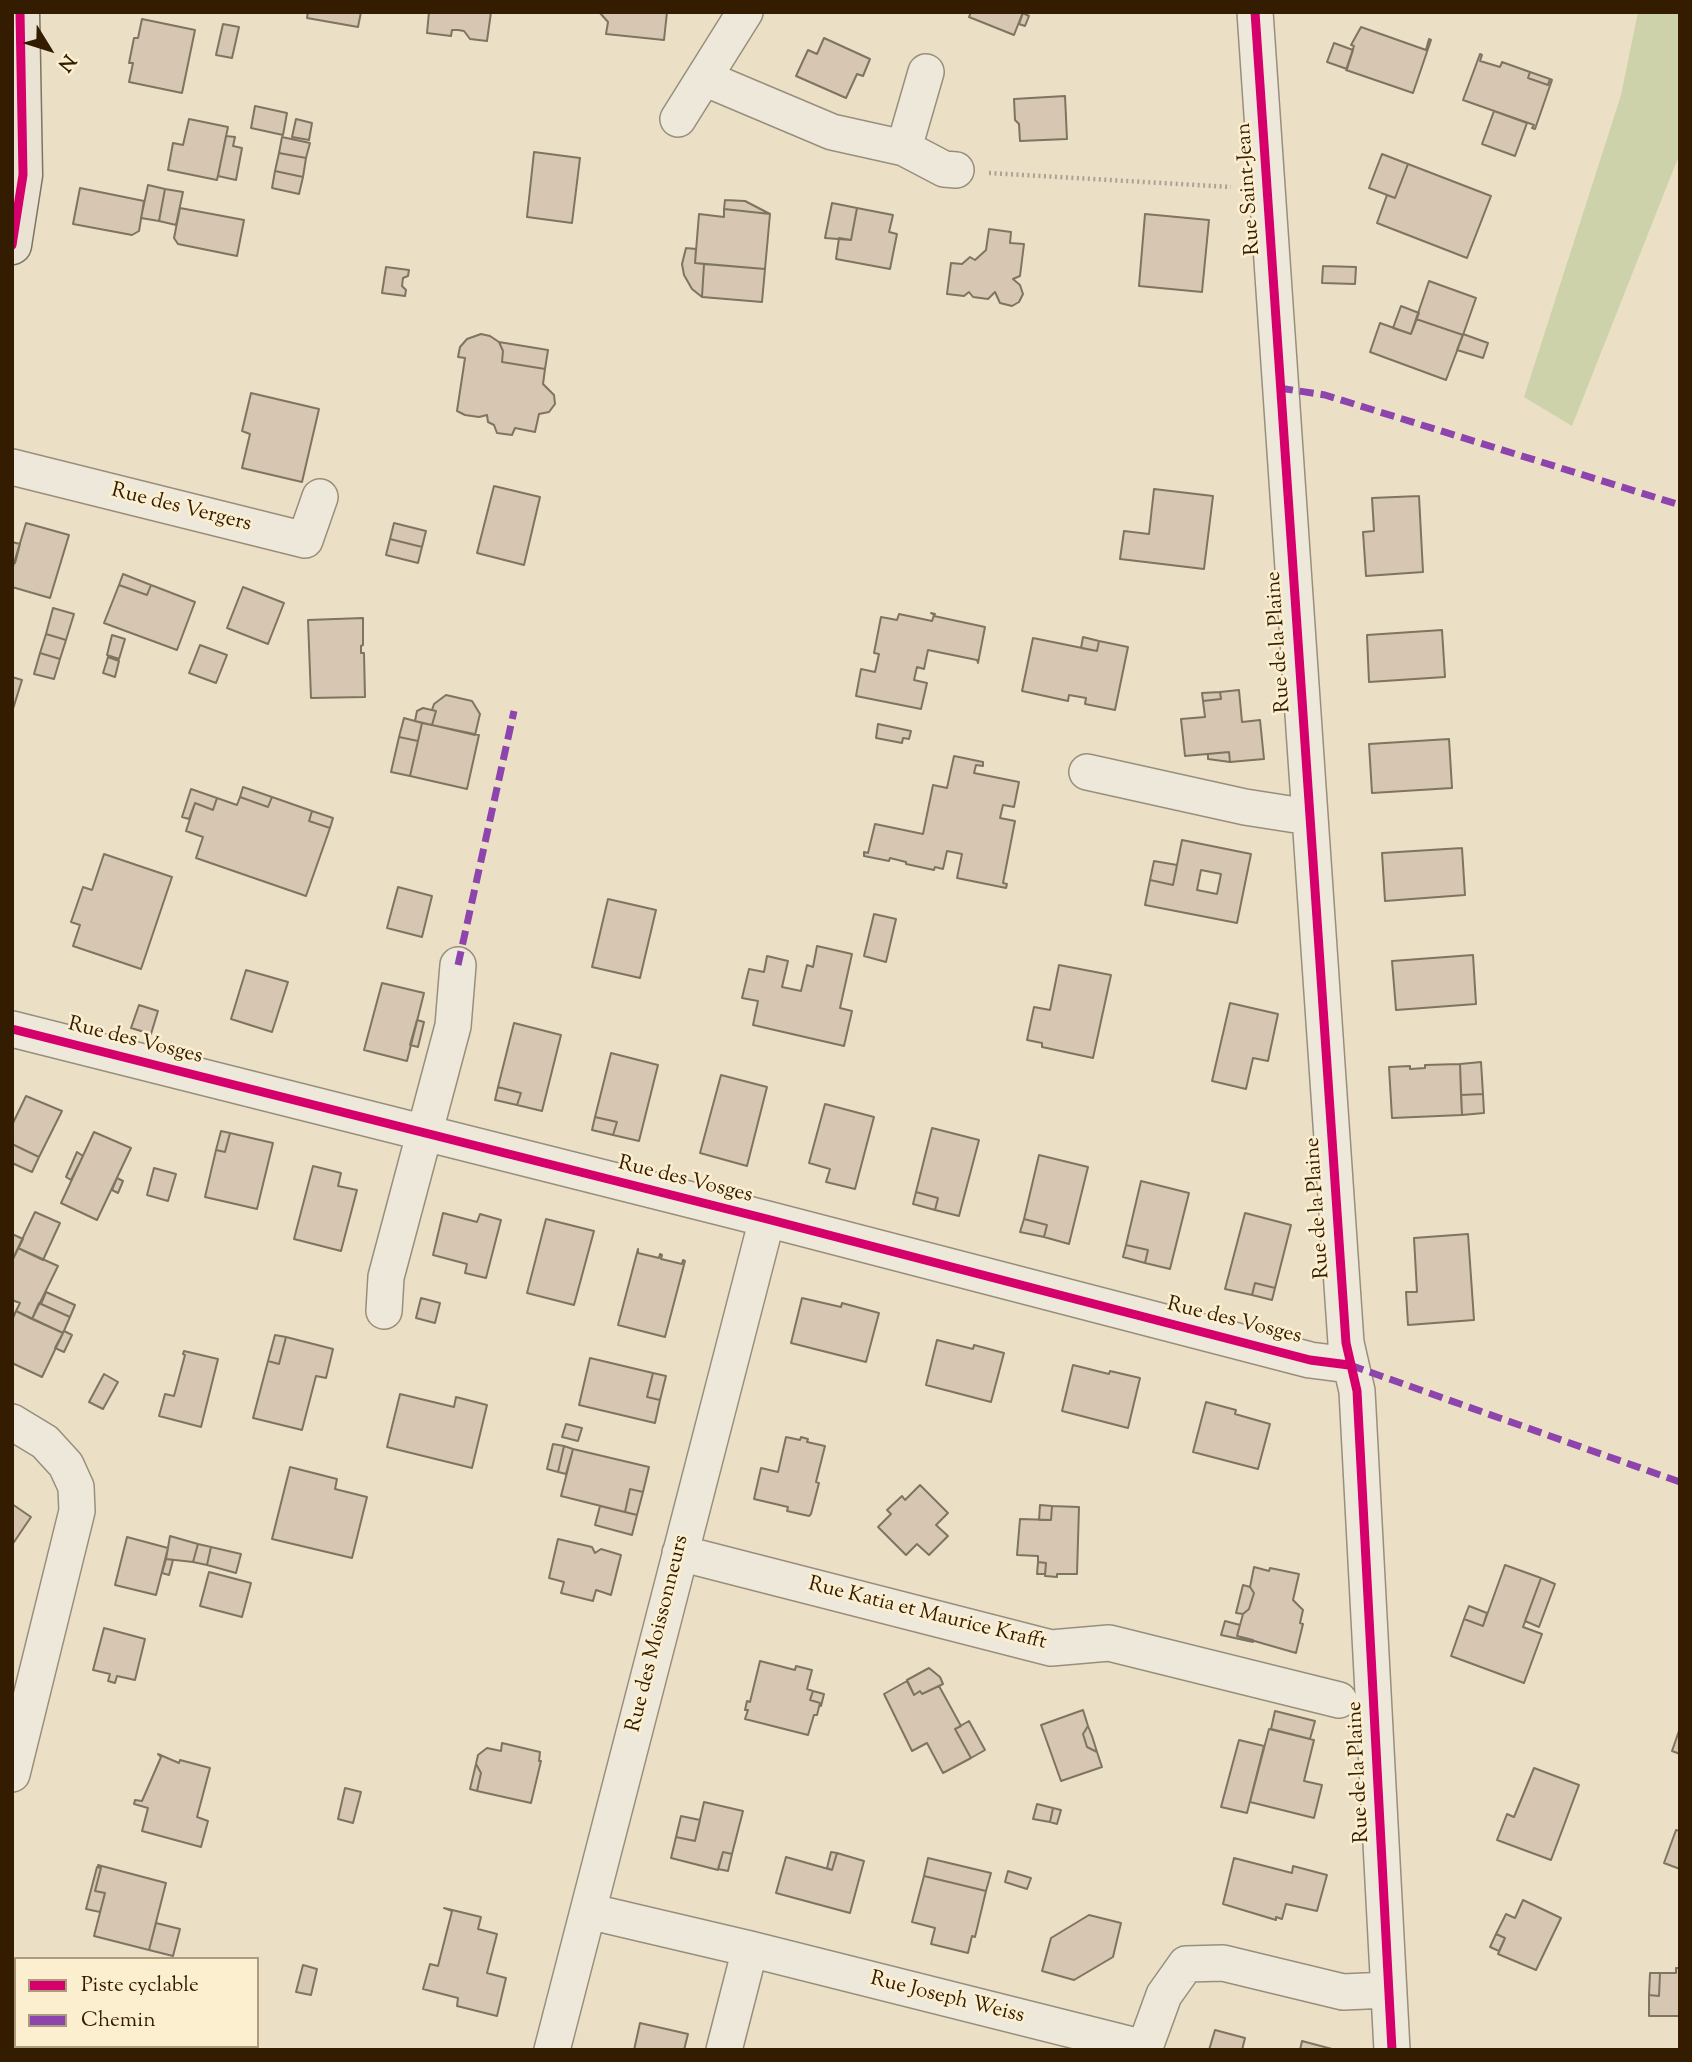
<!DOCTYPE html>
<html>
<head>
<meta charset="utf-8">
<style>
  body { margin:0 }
  #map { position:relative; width:1692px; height:2062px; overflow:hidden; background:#ebe0c6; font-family:"Sorts Mill Goudy",serif }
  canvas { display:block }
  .frame { position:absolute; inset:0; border:14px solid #341c00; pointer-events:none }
  .legend { position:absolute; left:14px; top:1957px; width:245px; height:91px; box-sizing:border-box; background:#fcefd0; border:2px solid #ac9b7d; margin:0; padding:9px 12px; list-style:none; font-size:21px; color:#341c00 }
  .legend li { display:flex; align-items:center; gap:14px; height:35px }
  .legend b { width:35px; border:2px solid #ac9b7d }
  .north { position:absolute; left:14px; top:14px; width:70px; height:70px; -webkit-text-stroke:5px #fcefd0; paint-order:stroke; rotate:128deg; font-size:19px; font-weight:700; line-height:28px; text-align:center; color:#341c00 }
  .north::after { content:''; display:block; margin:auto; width:24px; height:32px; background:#341c00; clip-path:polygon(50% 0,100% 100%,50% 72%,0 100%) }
</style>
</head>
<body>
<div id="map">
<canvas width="1692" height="2062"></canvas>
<div class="frame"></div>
<ul class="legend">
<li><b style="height:9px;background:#d6006c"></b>Piste cyclable</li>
<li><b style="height:9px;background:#8e44ad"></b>Chemin</li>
</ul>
<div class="north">N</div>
</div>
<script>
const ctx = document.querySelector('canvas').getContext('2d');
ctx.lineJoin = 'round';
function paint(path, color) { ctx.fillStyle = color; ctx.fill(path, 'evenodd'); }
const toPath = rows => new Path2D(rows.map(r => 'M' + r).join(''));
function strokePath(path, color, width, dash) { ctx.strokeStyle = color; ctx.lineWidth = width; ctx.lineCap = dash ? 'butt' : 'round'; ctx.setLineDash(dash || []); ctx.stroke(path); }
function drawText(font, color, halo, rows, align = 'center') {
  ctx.font = font + ' "Sorts Mill Goudy",serif'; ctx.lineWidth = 5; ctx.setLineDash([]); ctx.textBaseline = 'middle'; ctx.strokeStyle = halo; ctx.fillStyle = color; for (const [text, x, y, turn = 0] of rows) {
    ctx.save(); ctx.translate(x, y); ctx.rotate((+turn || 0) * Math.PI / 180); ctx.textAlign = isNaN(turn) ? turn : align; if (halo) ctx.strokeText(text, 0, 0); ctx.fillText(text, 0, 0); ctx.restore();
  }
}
const green = toPath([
  [1638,12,1680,12,1680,153,1572,426,1524,397,1621,95]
]);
const building = toPath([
  [308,12,361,12,358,27,307,18,308,12],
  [429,12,491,12,487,41,470,39,464,31,458,30,452,30,451,36,427,33,429,12],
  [667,12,664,40,606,34,608,22,600,13,667,12],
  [971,12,1023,12,1014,35,969,17,971,12],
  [1023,13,1029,16,1025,26,1019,24,1023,13],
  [142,19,195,30,182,93,129,82,133,63,129,63,134,38,138,38,142,19],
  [223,24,239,27,232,58,216,55,223,24],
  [1361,27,1426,50,1429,39,1431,40,1413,93,1346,70,1354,46,1351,45,1361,27],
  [824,38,870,59,863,76,857,74,846,98,796,76,808,50,817,54,824,38],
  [1334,43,1353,50,1347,69,1327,62,1334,43],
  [1480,54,1482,55,1480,61,1500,67,1502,62,1530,72,1528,78,1548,85,1550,79,1552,80,1535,129,1532,128,1534,125,1463,100,1480,54],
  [1530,72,1550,79,1548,85,1528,78,1530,72],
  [1065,96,1067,139,1020,141,1019,124,1015,120,1014,99,1065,96],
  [255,106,287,113,283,135,251,128,255,106],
  [1494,111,1527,123,1515,156,1482,144,1494,111],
  [189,119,228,127,217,180,168,170,173,143,183,145,189,119],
  [296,119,312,123,309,140,292,137,296,119],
  [226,136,235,137,233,146,242,148,236,180,218,176,226,136],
  [282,137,310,143,306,158,279,153,282,137],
  [534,152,580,158,572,223,527,217,534,152],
  [279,153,306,158,303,177,275,171,279,153],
  [1382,154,1408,164,1395,198,1369,188,1382,154],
  [1408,164,1491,196,1467,258,1377,223,1387,195,1395,198,1408,164],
  [275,171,303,177,299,194,272,188,275,171],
  [148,185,165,189,159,221,141,218,148,185],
  [80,188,144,201,139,231,132,235,73,224,80,188],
  [165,189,183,192,176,225,159,221,165,189],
  [725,200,745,201,770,214,724,209,725,200],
  [832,203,857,208,851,240,825,238,832,203],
  [180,208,244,220,237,256,178,244,174,238,180,208],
  [857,208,893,215,889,232,897,234,890,269,836,259,839,238,851,240,857,208],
  [724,209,770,214,765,269,695,263,699,214,724,217,724,209],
  [1145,214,1209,220,1202,292,1139,286,1145,214],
  [989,229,1011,232,1010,243,1024,244,1020,276,1013,279,1020,285,1023,294,1019,302,1012,306,1000,303,995,292,988,299,973,297,969,292,964,296,947,294,951,263,962,264,970,257,975,260,986,250,989,229],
  [686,248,696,249,695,263,704,264,702,297,692,289,684,275,682,264,686,248],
  [704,264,765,269,762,302,702,297,704,264],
  [1323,266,1356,267,1355,284,1322,283,1323,266],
  [386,267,409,270,408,276,403,278,402,286,406,290,405,296,382,293,386,267],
  [1429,281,1476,298,1463,335,1416,319,1429,281],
  [1401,306,1419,313,1411,334,1393,328,1401,306],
  [1416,319,1463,335,1446,380,1370,352,1380,323,1411,334,1416,319],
  [481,334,490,336,499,342,503,351,502,362,545,369,543,384,554,395,555,404,549,412,539,414,535,432,515,428,512,435,497,433,494,425,488,422,487,415,479,417,465,415,457,411,465,358,458,357,460,347,467,339,481,334],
  [1463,334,1488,343,1483,358,1457,350,1463,334],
  [499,342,548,350,545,369,502,362,503,351,499,342],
  [251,393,319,409,302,482,242,468,250,434,242,431,251,393],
  [494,486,540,497,524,565,477,553,494,486],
  [1154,489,1213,496,1204,569,1120,559,1124,531,1149,534,1154,489],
  [1419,496,1423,572,1366,576,1363,532,1374,531,1372,498,1419,496],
  [26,523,69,535,50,598,12,587,12,570,26,523],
  [394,523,426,531,422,547,390,539,394,523],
  [390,539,422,547,418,563,386,555,390,539],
  [12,542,20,544,15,563,12,562,12,542],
  [123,574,151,585,147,595,119,585,123,574],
  [119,585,147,595,151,585,195,602,177,650,104,623,119,585],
  [243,587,284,603,268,644,227,628,243,587],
  [53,608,74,614,66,640,46,634,53,608],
  [931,613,935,614,934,616,985,627,978,663,977,660,928,650,924,669,917,667,914,680,927,683,921,709,856,696,861,669,875,672,879,654,874,653,881,617,897,620,899,614,932,621,934,615,931,613],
  [363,618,363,645,361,646,361,653,364,653,365,697,311,698,308,620,363,618],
  [1442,630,1445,677,1369,682,1367,635,1442,630],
  [46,634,66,640,60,659,40,653,46,634],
  [112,635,125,639,119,659,107,655,112,635],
  [1083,637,1099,641,1097,651,1081,648,1083,637],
  [1033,638,1097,651,1099,641,1128,647,1115,710,1085,704,1086,698,1069,695,1068,701,1022,691,1033,638],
  [200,645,227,655,216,683,189,673,200,645],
  [40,653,60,659,54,679,34,674,40,653],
  [108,657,119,661,115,677,103,673,108,657],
  [12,677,22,680,12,712,12,677],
  [1239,690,1242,722,1260,720,1264,759,1230,762,1229,752,1185,756,1181,719,1205,717,1203,701,1221,699,1220,692,1239,690],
  [1220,692,1221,699,1203,701,1202,693,1220,692],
  [446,695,472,701,480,714,475,735,432,725,436,711,432,710,434,704,446,695],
  [423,708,436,711,432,725,415,721,417,711,423,708],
  [404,718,422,723,418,741,399,737,404,718],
  [422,723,479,735,467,789,410,776,422,723],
  [878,724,911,731,909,739,903,738,902,743,876,738,878,724],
  [399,737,418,741,410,776,391,772,399,737],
  [1449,739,1452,788,1372,793,1369,744,1449,739],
  [1229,752,1230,762,1208,759,1208,754,1229,752],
  [954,756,983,762,983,766,976,765,974,773,1019,782,1014,807,1003,805,1000,818,1015,821,1003,883,1007,884,1006,888,957,878,962,854,947,851,943,869,935,867,934,870,906,864,906,862,890,858,889,861,864,856,864,852,868,853,875,824,923,834,933,785,947,788,954,756],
  [243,787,272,797,268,807,240,797,243,787],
  [191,789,217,798,213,810,195,803,189,819,182,817,191,789],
  [240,797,268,807,272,797,312,811,309,821,330,828,306,896,196,858,203,837,186,831,195,803,213,810,217,798,237,805,240,797],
  [312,811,333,818,330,828,309,821,312,811],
  [1182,840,1251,854,1237,923,1145,905,1150,880,1173,885,1182,840],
  [1201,870,1221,874,1217,894,1197,890,1201,870],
  [1462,848,1465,895,1385,901,1382,853,1462,848],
  [104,854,172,877,141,969,73,946,80,925,71,922,83,887,92,890,104,854],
  [1154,861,1177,865,1173,885,1150,880,1154,861],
  [398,887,432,896,422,937,387,928,398,887],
  [608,899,656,910,640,978,592,967,608,899],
  [874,914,896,919,886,962,864,956,874,914],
  [817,946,852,954,840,1008,852,1011,844,1046,753,1025,758,1001,742,998,749,969,764,972,767,956,788,961,782,987,801,991,807,965,813,967,817,946],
  [1473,955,1476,1004,1396,1010,1392,961,1473,955],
  [1059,965,1111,975,1093,1058,1042,1047,1042,1043,1027,1040,1034,1007,1050,1010,1059,965],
  [246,970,288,982,272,1032,231,1019,246,970],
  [382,983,424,993,407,1061,364,1050,382,983],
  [1230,1003,1278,1014,1268,1061,1253,1058,1246,1089,1212,1081,1230,1003],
  [139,1005,158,1011,151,1034,131,1028,139,1005],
  [417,1020,424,1022,418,1047,410,1045,417,1020],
  [514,1023,561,1035,542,1111,517,1105,521,1093,498,1087,514,1023],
  [611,1053,658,1065,639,1141,613,1135,617,1122,595,1117,611,1053],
  [1481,1062,1483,1094,1461,1095,1460,1064,1481,1062],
  [1460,1064,1462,1115,1392,1118,1389,1067,1410,1066,1410,1069,1425,1068,1425,1065,1460,1064],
  [721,1075,767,1087,747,1166,700,1153,721,1075],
  [498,1087,521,1093,517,1105,495,1100,498,1087],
  [1483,1094,1484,1113,1462,1115,1461,1095,1483,1094],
  [26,1096,62,1111,39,1157,12,1144,12,1125,26,1096],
  [825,1104,874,1117,855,1189,826,1182,830,1169,809,1163,825,1104],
  [595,1117,617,1122,613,1135,592,1130,595,1117],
  [932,1128,979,1140,959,1216,935,1210,938,1198,916,1192,932,1128],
  [221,1131,230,1133,225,1152,216,1150,221,1131],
  [94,1132,131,1148,97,1220,61,1203,94,1132],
  [230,1133,273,1143,257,1209,205,1197,216,1150,225,1152,230,1133],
  [12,1144,39,1157,32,1172,12,1163,12,1144],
  [77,1152,83,1156,71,1180,66,1177,77,1152],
  [1039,1155,1088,1167,1069,1244,1044,1237,1047,1225,1024,1219,1039,1155],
  [313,1166,341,1173,338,1186,357,1190,341,1251,294,1239,313,1166],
  [154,1168,176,1174,168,1201,147,1195,154,1168],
  [117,1178,123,1181,118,1193,112,1190,117,1178],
  [1141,1181,1189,1193,1170,1269,1145,1263,1148,1250,1126,1245,1141,1181],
  [916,1192,938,1198,935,1210,913,1204,916,1192],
  [35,1212,60,1223,43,1260,18,1248,35,1212],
  [443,1213,477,1222,480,1214,501,1220,486,1278,465,1273,467,1264,433,1255,443,1213],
  [1245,1213,1291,1225,1275,1288,1255,1283,1252,1295,1225,1289,1245,1213],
  [546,1219,594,1231,574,1305,527,1293,546,1219],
  [1024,1219,1047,1225,1044,1237,1020,1232,1024,1219],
  [12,1234,23,1239,12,1261,12,1234],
  [1468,1234,1474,1320,1408,1325,1406,1292,1417,1292,1414,1238,1468,1234],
  [1126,1245,1148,1250,1145,1263,1123,1257,1126,1245],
  [18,1248,58,1266,32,1319,16,1311,20,1303,12,1300,12,1261,18,1248],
  [638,1249,638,1253,659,1258,660,1254,662,1255,661,1259,682,1264,683,1260,685,1261,665,1337,618,1325,638,1249],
  [1255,1283,1275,1288,1272,1300,1252,1295,1255,1283],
  [46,1292,75,1305,70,1317,41,1304,46,1292],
  [421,1298,440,1303,435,1323,416,1318,421,1298],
  [802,1298,841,1307,842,1303,879,1313,866,1362,791,1343,802,1298],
  [39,1303,70,1317,63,1333,32,1319,39,1303],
  [16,1311,63,1333,42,1377,12,1363,12,1320,16,1311],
  [64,1331,72,1335,64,1352,55,1348,64,1331],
  [275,1335,286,1337,279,1364,268,1361,275,1335],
  [286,1337,333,1349,326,1378,316,1376,302,1430,253,1418,268,1361,279,1364,286,1337],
  [937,1340,973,1349,974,1345,1004,1353,991,1402,926,1385,937,1340],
  [184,1351,218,1359,201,1427,159,1416,165,1394,174,1396,185,1355,183,1354,184,1351],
  [590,1358,653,1373,647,1397,660,1400,655,1423,579,1405,590,1358],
  [1073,1365,1109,1374,1110,1371,1140,1378,1128,1428,1062,1411,1073,1365],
  [653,1373,666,1376,660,1400,647,1397,653,1373],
  [104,1374,118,1382,103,1409,89,1402,104,1374],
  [400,1394,454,1407,456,1397,487,1405,472,1468,387,1447,400,1394],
  [1206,1402,1236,1410,1235,1414,1270,1424,1258,1469,1193,1452,1206,1402],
  [566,1424,582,1428,578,1441,562,1437,566,1424],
  [786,1437,800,1440,801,1437,808,1439,807,1442,825,1446,816,1482,819,1483,811,1514,809,1516,787,1511,788,1507,754,1499,761,1468,778,1472,786,1437],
  [553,1444,564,1446,558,1472,547,1469,553,1444],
  [564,1446,573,1449,566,1474,558,1472,564,1446],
  [573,1449,649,1467,643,1492,630,1489,625,1512,561,1496,573,1449],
  [290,1467,337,1479,335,1489,367,1497,352,1558,272,1539,290,1467],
  [920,1485,948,1513,936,1525,948,1536,929,1555,917,1544,906,1555,878,1527,891,1514,887,1510,902,1496,905,1500,920,1485],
  [630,1489,643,1492,637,1515,625,1512,630,1489],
  [12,1504,31,1517,12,1545,12,1504],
  [1040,1505,1052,1506,1051,1520,1039,1520,1040,1505],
  [600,1506,637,1515,632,1535,595,1525,600,1506],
  [1052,1506,1079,1507,1077,1574,1057,1574,1057,1577,1045,1576,1046,1563,1038,1562,1038,1556,1017,1555,1020,1519,1051,1520,1052,1506],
  [170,1536,198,1544,193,1562,166,1559,170,1536],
  [127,1537,168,1548,156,1595,115,1585,127,1537],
  [558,1539,592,1547,595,1553,601,1549,621,1555,611,1595,596,1590,593,1601,561,1593,564,1582,549,1578,558,1539],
  [198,1544,211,1547,207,1565,193,1562,198,1544],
  [211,1547,241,1554,236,1573,207,1565,211,1547],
  [166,1559,173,1560,169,1575,162,1573,166,1559],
  [1038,1562,1046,1563,1045,1574,1037,1574,1038,1562],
  [1505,1565,1541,1578,1523,1627,1542,1634,1524,1683,1451,1656,1464,1619,1483,1626,1505,1565],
  [1254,1567,1269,1571,1270,1568,1299,1574,1293,1600,1303,1610,1300,1623,1303,1624,1296,1653,1237,1636,1243,1614,1249,1609,1254,1593,1250,1587,1254,1567],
  [209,1572,251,1583,242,1617,200,1606,209,1572],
  [1541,1578,1555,1584,1539,1627,1525,1621,1541,1578],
  [1243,1585,1250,1587,1254,1593,1249,1609,1243,1614,1236,1613,1243,1585],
  [1469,1606,1487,1613,1483,1626,1464,1619,1469,1606],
  [1225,1621,1240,1625,1237,1636,1253,1640,1253,1642,1221,1635,1225,1621],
  [104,1628,145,1639,135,1680,117,1676,115,1683,108,1681,110,1674,93,1670,104,1628],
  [760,1661,795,1670,796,1666,812,1670,807,1689,813,1691,810,1700,820,1703,817,1715,814,1715,808,1735,745,1719,748,1710,745,1710,747,1701,750,1702,760,1661],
  [929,1668,940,1677,943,1684,922,1694,920,1691,914,1695,907,1680,929,1668],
  [907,1681,914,1695,920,1691,922,1694,939,1686,961,1726,955,1729,971,1758,943,1773,927,1743,912,1751,884,1694,907,1681],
  [813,1691,824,1694,821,1706,820,1703,810,1700,813,1691],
  [1083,1710,1088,1726,1083,1734,1087,1747,1097,1752,1102,1767,1061,1781,1041,1725,1083,1710],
  [1275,1711,1315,1721,1310,1739,1271,1729,1275,1711],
  [969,1721,985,1750,971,1758,955,1729,969,1721],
  [1088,1726,1092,1736,1097,1752,1087,1747,1083,1734,1088,1726],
  [1680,1728,1680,1754,1672,1751,1680,1728],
  [1269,1729,1314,1740,1304,1781,1322,1785,1314,1818,1250,1802,1269,1729],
  [1239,1740,1264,1746,1247,1813,1221,1807,1239,1740],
  [502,1743,540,1752,539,1761,541,1761,531,1803,477,1791,481,1773,476,1764,478,1755,487,1748,501,1751,502,1743],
  [158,1754,179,1763,180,1760,210,1768,197,1817,208,1821,201,1847,142,1831,148,1808,134,1804,135,1800,142,1801,161,1757,158,1754],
  [476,1764,481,1773,477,1791,470,1789,476,1764],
  [1534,1768,1579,1785,1551,1860,1497,1840,1507,1814,1514,1817,1534,1768],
  [345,1788,361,1792,353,1823,338,1819,345,1788],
  [704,1802,743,1811,732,1854,723,1852,718,1870,671,1858,676,1837,695,1841,704,1802],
  [1037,1804,1053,1808,1050,1822,1033,1819,1037,1804],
  [1053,1808,1061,1810,1057,1824,1050,1822,1053,1808],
  [681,1816,700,1820,695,1841,676,1837,681,1816],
  [1676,1830,1680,1831,1680,1869,1664,1863,1676,1830],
  [723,1852,732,1854,728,1871,718,1869,723,1852],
  [831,1852,837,1853,832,1870,827,1868,831,1852],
  [837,1853,864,1861,850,1913,776,1893,786,1857,832,1870,837,1853],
  [928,1858,991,1873,986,1891,924,1876,928,1858],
  [1234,1858,1292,1873,1293,1866,1327,1875,1317,1911,1286,1904,1282,1919,1276,1917,1276,1920,1223,1904,1234,1858],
  [98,1865,166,1883,149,1950,94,1936,105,1893,95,1891,101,1868,98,1865],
  [97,1867,101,1868,95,1891,105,1893,100,1912,86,1909,97,1867],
  [1008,1871,1031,1878,1027,1889,1005,1882,1008,1871],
  [924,1876,986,1891,975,1937,972,1936,968,1953,931,1944,935,1928,912,1922,924,1876],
  [1523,1900,1561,1918,1536,1970,1498,1954,1505,1938,1496,1934,1506,1914,1515,1918,1523,1900],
  [444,1908,481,1917,478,1929,497,1934,487,1973,506,1978,497,2016,457,2006,458,1998,423,1989,430,1964,438,1966,452,1911,444,1908],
  [1089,1915,1121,1923,1113,1957,1074,1980,1042,1971,1051,1938,1089,1915],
  [156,1923,180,1929,173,1956,149,1950,156,1923],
  [1496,1934,1505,1938,1499,1951,1490,1947,1496,1934],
  [303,1965,317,1969,311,1995,296,1992,303,1965],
  [1676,1968,1680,1968,1680,2027,1679,2016,1649,2016,1649,1995,1659,1996,1660,1973,1676,1973,1676,1968],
  [1650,1973,1660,1973,1659,1996,1649,1995,1650,1973],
  [640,2023,688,2034,684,2050,634,2050,640,2023],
  [1215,2030,1245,2038,1242,2050,1209,2050,1215,2030],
  [1302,2041,1332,2049,1332,2050,1300,2050,1302,2041]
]);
const path = toPath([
  [989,173,1231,187]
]);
const minor = toPath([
  [1255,12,1346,1343,1357,1391,1392,2050],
  [704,78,832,132,904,148,926,72],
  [678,119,745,12],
  [904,148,944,169,956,170],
  [12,467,305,540,320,497],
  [1087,772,1245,807,1309,817],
  [12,1029,767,1219,1310,1360,1349,1365],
  [384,1311,386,1277,453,1026,458,965],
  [12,1422,45,1442,66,1465,76,1487,77,1511,12,1774],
  [680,1553,1051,1648,1109,1643,1339,1700],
  [588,1911,750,1949,1144,2048],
  [552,2050,767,1219],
  [724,2050,750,1949],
  [1144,2050,1164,1995,1186,1964,1223,1963,1343,1992,1388,1990]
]);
const major = toPath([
  [12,245,23,175,20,12]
]);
const quiet = toPath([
  [1279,388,1325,395,1680,505],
  [458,965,514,711],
  [1350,1365,1680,1482]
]);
const cycleway = toPath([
  [1255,12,1346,1343,1357,1391,1392,2050],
  [12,245,23,175,20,12],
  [12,1029,767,1219,1310,1360,1349,1365]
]);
const streetNames = [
  ["Rue Saint-Jean",1250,189,-94],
  ["Rue des Vergers",181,509,14],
  ["Rue de la Plaine",1280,642,-94],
  ["Rue des Vosges",135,1042,14],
  ["Rue des Vosges",685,1181,14],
  ["Rue de la Plaine",1319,1208,-94],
  ["Rue des Vosges",1234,1322,14],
  ["Rue Katia et Maurice Krafft",927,1615,14],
  ["Rue des Moissonneurs",659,1634,-76],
  ["Rue de la Plaine",1360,1772,-93],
  ["Rue Joseph Weiss",947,1999,14]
];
paint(green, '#ced2aa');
paint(building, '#d7c6b1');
strokePath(building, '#7d7462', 2);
strokePath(minor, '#988e7c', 38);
strokePath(major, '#7d7462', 41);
strokePath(path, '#a9a295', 4.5, [2, 3.5]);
strokePath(minor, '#eee8da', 35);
strokePath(major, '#eae3d4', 38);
strokePath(quiet, '#8e44ad', 7, [14, 7]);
strokePath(cycleway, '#d6006c', 9);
drawText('21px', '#341c00', '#fcefd0', streetNames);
</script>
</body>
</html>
